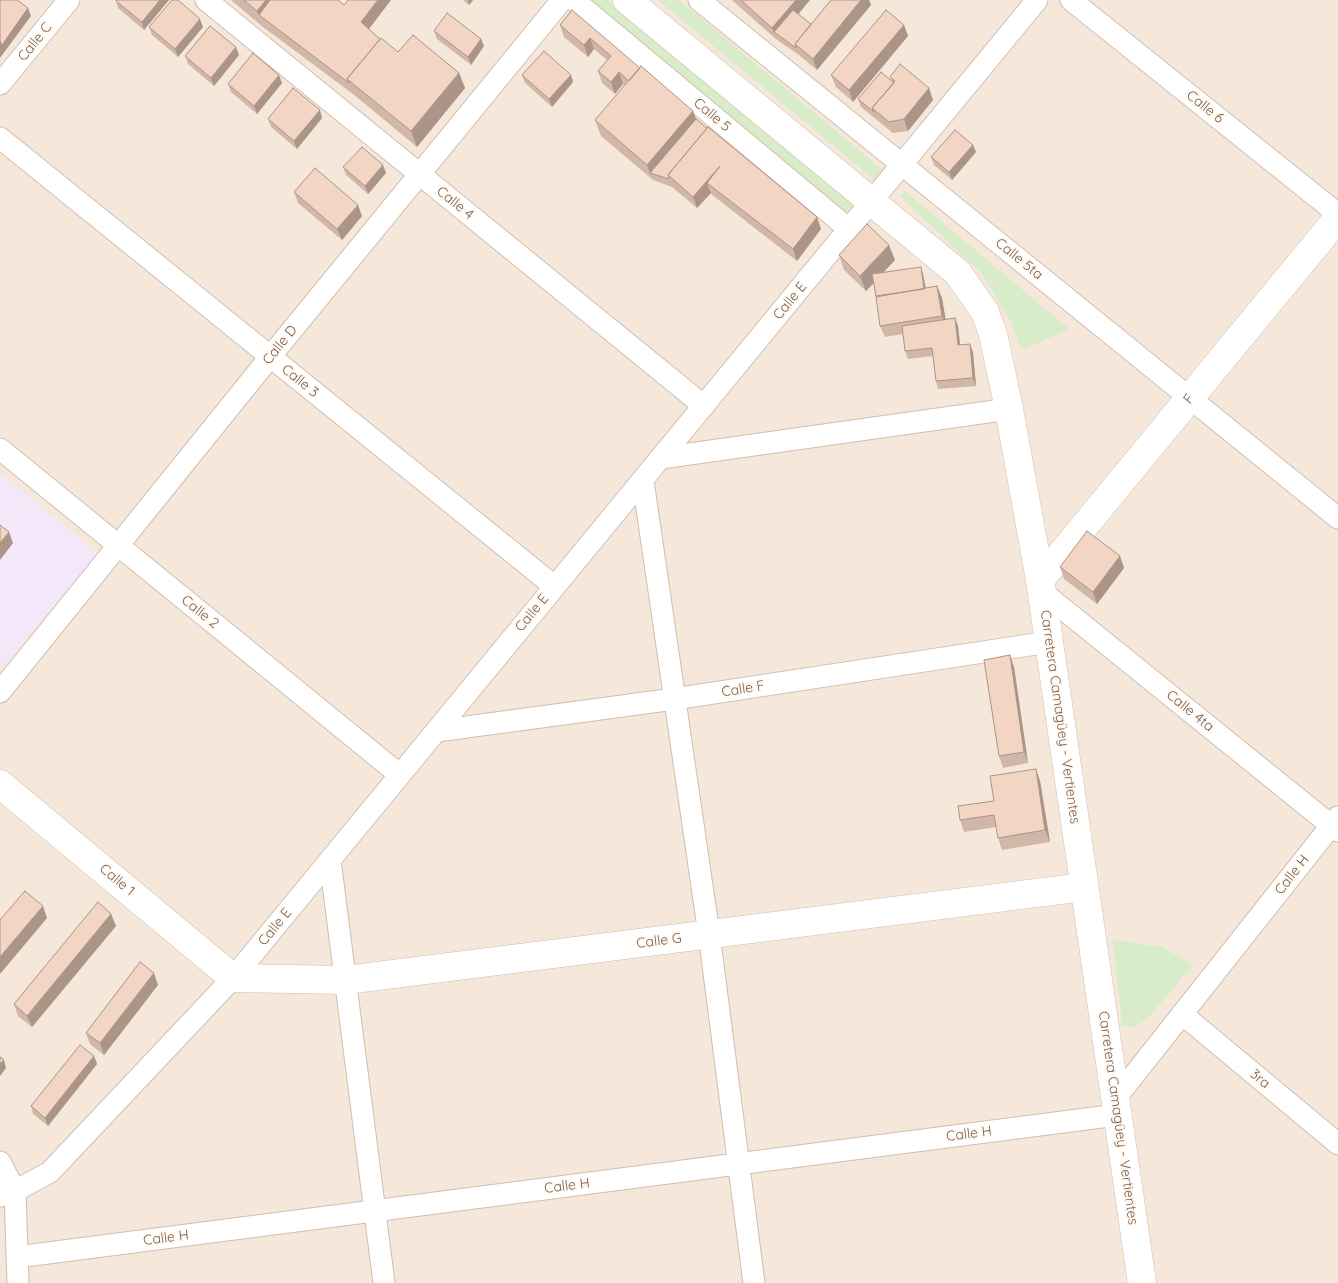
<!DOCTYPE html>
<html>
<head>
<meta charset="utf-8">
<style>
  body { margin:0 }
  canvas { display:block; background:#fdf6ec }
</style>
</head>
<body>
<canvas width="1338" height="1283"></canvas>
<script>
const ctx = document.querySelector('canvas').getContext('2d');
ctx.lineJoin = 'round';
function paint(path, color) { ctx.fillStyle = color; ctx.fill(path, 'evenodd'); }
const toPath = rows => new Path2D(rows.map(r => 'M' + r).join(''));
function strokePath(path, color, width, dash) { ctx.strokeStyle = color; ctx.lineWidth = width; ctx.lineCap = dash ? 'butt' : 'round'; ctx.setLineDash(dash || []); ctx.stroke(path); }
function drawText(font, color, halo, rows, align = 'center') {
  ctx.font = font + ' Quicksand,sans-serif'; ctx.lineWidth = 4; ctx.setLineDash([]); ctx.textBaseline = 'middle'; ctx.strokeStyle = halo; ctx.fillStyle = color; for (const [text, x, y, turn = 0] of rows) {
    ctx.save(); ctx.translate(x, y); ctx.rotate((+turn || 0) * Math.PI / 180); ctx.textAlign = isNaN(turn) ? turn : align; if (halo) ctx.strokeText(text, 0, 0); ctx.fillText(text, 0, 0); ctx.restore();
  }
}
const residential = toPath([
  [0,0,1338,0,1338,1283,0,1283]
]);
const education = toPath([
  [0,473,98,554,0,669]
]);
const green = toPath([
  [587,0,608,0,853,204,844,215],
  [658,0,679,0,884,171,876,181],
  [905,191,1069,329,1022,350,1009,318,981,273,900,196],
  [1113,940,1163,947,1193,965,1146,1020,1135,1027,1122,1025]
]);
const minor = toPath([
  [206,0,704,406],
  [574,0,850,230],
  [699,0,1338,518],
  [1071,0,1338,214],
  [0,84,69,0],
  [0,138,554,586],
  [0,449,400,775],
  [661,458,1009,409],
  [643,481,709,934,754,1283],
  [1041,591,1338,831],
  [0,692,270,357,562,0],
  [437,731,674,699,1049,642],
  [330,860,384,1283],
  [1182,1014,1338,1144],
  [1115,1099,1338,817],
  [0,1162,15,1191,18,1283],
  [0,1196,15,1191,50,1172,233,978,1037,0],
  [17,1257,1117,1115]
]);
const tertiary = toPath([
  [1040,580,1338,218],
  [0,784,233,978,346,980,1084,887]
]);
const secondary = toPath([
  [627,0,958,273,985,312,993,334,1009,409,1040,580,1142,1283]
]);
const wall = toPath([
  [116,0,169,0,144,30,118,8,116,1],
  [231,0,338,0,344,5,348,0,391,0,369,29,380,39,398,52,459,73,465,88,417,147,353,94,263,27],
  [463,0,473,0,469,5],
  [732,0,810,0,798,14,811,24,831,0,869,0,871,5,817,70,799,55,777,40],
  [572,10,707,128,817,217,821,229,797,261,711,194,711,193,697,208,672,187,653,180,601,136,595,120,625,86,623,84,615,94,602,83,598,71,607,60,594,49,588,57,564,37,560,25],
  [904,25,908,36,853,102,836,87,831,75],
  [149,27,203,27,178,57,152,35],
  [434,31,481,39,484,46,471,65,437,39],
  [239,55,214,86,188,64,185,56],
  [522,75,571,75,573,82,552,107,525,83],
  [890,77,933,100,908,131,893,133,861,107,858,99,891,80],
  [282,83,257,114,231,92,228,84],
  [322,118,297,149,271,127,268,119],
  [973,145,976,152,952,180,934,165,931,157],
  [343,167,386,173,368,194,346,175],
  [294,192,362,216,342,240,298,203],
  [839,255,895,260,883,272,923,274,926,288,937,286,942,298,945,320,958,326,960,345,973,352,976,386,938,389,936,381,933,356,908,359,905,351,903,334,885,337,880,326,874,283,866,291,844,270],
  [1120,556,1124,568,1097,604,1064,579,1060,567],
  [1014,667,1028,763,1003,768,999,756],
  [1040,781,1050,842,1002,850,998,838,996,827,964,832,960,820,994,801],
  [111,914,116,926,32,1027,18,1016,14,1004],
  [158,985,104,1055,90,1044,86,1033],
  [94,1056,97,1064,48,1126,33,1114,31,1106]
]);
const shadedWall = toPath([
  [160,0,169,0,144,30,142,22],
  [266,0,284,0,259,15,257,11],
  [378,0,391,0,365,34,361,22],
  [468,0,473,0,469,5],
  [796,0,810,0,780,36,774,32,772,28],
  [861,0,869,0,871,5,817,70,813,59],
  [28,8,31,16,0,58,0,41],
  [200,19,203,27,178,57,175,49],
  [904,25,908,36,853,102,849,90],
  [590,38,594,49,588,57,584,45],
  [481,39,484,46,471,65,468,57],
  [236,47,239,55,214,86,211,78],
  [619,72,623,84,615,94,611,82],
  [459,73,465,88,417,147,411,131],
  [279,75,282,83,257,114,254,106],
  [571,75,573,82,552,107,549,99],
  [929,88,933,100,908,131,904,119],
  [320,110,322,118,297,149,294,141],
  [693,111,699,126,650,173,647,165],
  [973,145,976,152,952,180,949,172],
  [383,165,386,173,368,194,365,186],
  [720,166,707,183,711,193,697,208,693,197],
  [358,205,362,216,342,240,337,229],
  [817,217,821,229,797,261,793,249],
  [889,245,895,260,866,291,860,276],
  [921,267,923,274,928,300,925,292],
  [937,286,942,298,947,327,942,316],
  [955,318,958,326,961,353,958,345],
  [970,344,973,352,976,386,973,378],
  [9,532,13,543,0,560,0,543],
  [1120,556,1124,568,1097,604,1093,592],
  [1010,655,1014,667,1028,763,1024,752],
  [1036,769,1040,781,1050,842,1045,830],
  [43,906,47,918,0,974,0,957],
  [111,914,116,926,32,1027,27,1016],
  [154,973,158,985,104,1055,100,1043],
  [94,1056,97,1064,48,1126,45,1118],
  [4,1060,6,1068,0,1076,0,1064]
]);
const building = toPath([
  [0,0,17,0,28,8,2,45,0,41,0,0],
  [116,0,160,0,142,22,116,1,116,0],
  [172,0,178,0,200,19,175,49,149,27,172,0],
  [244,0,266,0,257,11,244,0],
  [270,0,338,0,344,5,348,0,378,0,361,22,380,39,347,79,349,83,259,15,270,0],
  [741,0,796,0,772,28,741,0],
  [831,0,861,0,813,59,795,44,831,0],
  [572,10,640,68,629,81,619,72,611,82,598,71,611,56,590,38,584,45,560,25,572,10],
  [793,10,811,24,795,44,796,48,774,32,793,10],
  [886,10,904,25,849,90,831,75,886,10],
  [447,13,481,39,468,57,434,31,447,13],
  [210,26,236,47,211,78,185,56,210,26],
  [413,35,459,73,411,131,347,79,381,38,398,52,413,35],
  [544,51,571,75,549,99,522,75,544,51],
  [253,53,279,75,254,106,228,84,253,53],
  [900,64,929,88,904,119,889,122,872,108,895,81,890,77,900,64],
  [641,66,693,111,647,165,595,120,641,66],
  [881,72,894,83,872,108,874,112,858,99,881,72],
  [293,88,320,110,294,141,268,119,293,88],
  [696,119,707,128,668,175,669,179,650,173,696,119],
  [708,127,817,217,793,249,707,183,720,166,693,197,668,175,708,127],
  [955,130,973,145,949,172,931,157,955,130],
  [362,147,383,165,365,186,343,167,362,147],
  [315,168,358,205,337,229,294,192,315,168],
  [867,224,889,245,860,276,839,255,867,224],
  [921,267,924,289,876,296,872,274,921,267],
  [937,286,942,316,880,326,876,297,937,286],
  [955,318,958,345,970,344,973,378,936,381,932,348,905,351,902,326,955,318],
  [0,525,9,532,0,543,0,525],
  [1087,531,1120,556,1093,592,1060,567,1087,531],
  [1010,655,1024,752,999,756,984,660,1010,655],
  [1036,769,1045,830,998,838,994,815,960,820,958,806,994,801,990,776,1036,769],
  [25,891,43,906,0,957,0,920,25,891],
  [98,902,111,914,27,1016,14,1004,98,902],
  [140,962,154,973,100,1043,86,1033,140,962],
  [80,1045,94,1056,45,1118,31,1106,80,1045],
  [0,1057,4,1060,0,1064,0,1057]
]);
const streetNames = [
  ["Calle C",35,42,-51],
  ["Calle 6",1205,107,39],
  ["Calle 5",712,115,40],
  ["Calle 4",455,203,39],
  ["Calle 5ta",1019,259,39],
  ["Calle E",790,301,-51],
  ["Calle D",280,345,-51],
  ["Calle 3",300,381,39],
  ["F",1189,399,-51],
  ["Calle 2",200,612,39],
  ["Calle E",532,613,-51],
  ["Calle F",743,689,-9],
  ["Calle 4ta",1190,711,39],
  ["Carretera Camagüey - Vertientes",1060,717,82],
  ["Calle H",1292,875,-52],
  ["Calle 1",117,880,40],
  ["Calle E",275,927,-51],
  ["Calle G",659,941,-7],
  ["3ra",1260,1079,40],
  ["Carretera Camagüey - Vertientes",1118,1118,82],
  ["Calle H",969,1134,-7],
  ["Calle H",567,1186,-7],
  ["Calle H",166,1238,-7]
];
paint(residential, '#f5e8da');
paint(education, '#f3e8fa');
paint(green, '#d8ecc9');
strokePath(minor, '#d1beb0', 23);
strokePath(tertiary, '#d1beb0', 29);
strokePath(secondary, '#d6c0b0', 29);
strokePath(minor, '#fff', 21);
strokePath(tertiary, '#fff', 28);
strokePath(secondary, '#fff', 28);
paint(wall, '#d1b7a8');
paint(shadedWall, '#aa9588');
paint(building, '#f3d5c3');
strokePath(building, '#aa9588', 1);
drawText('14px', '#7a5c4d', '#fffaf3', streetNames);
</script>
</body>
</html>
